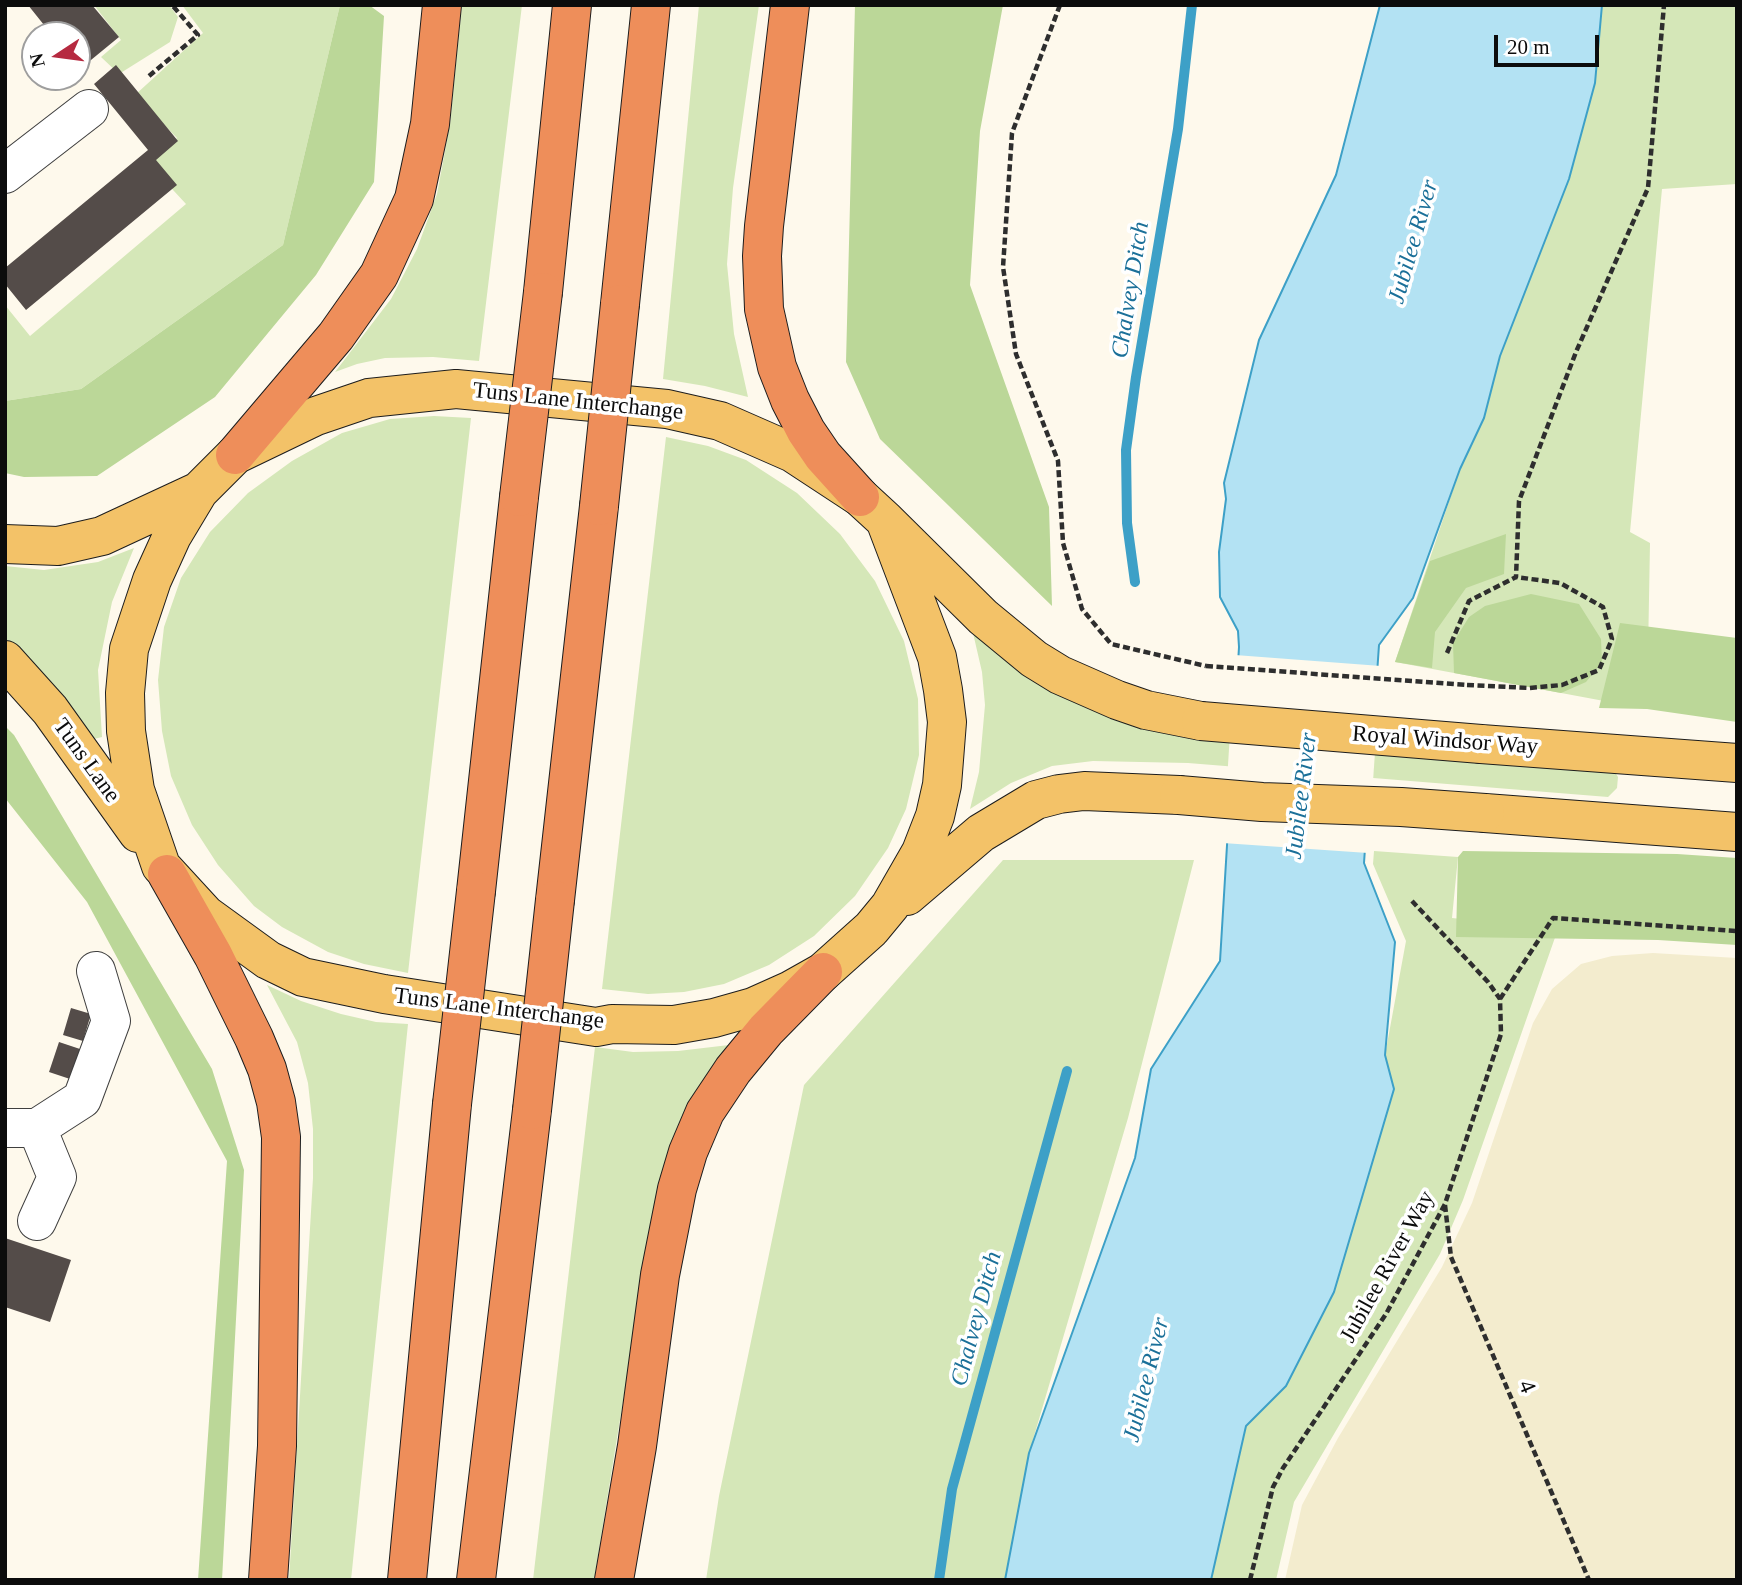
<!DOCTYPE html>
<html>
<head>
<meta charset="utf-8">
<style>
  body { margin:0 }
  #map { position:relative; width:1742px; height:1585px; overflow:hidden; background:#fef9ec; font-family:"Times New Roman",serif }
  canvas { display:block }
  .frame { position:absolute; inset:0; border:7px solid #0c0c0c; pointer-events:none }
  .north { position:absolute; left:21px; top:21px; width:70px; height:70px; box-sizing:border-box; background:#fff; border:2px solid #9e9e9e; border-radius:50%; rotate:257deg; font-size:19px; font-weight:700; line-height:28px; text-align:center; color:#0c0c0c }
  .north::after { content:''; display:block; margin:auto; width:24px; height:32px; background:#b62a40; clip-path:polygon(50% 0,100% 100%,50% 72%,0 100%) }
  .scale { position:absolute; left:1494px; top:35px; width:105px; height:32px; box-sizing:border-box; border:4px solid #0c0c0c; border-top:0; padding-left:9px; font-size:21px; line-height:24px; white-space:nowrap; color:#0c0c0c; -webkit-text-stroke:5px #fff; paint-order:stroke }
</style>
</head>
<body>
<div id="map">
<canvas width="1742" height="1585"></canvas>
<div class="frame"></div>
<div class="north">N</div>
<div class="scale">20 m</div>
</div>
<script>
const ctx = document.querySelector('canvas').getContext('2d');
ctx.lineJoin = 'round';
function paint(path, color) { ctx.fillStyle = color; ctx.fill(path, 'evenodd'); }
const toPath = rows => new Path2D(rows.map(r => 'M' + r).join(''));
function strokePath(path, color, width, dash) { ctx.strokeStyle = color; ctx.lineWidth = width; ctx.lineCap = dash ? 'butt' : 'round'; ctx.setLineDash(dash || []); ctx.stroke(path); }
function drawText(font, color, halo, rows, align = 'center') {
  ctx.font = font + ' "Times New Roman",serif'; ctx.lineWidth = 7; ctx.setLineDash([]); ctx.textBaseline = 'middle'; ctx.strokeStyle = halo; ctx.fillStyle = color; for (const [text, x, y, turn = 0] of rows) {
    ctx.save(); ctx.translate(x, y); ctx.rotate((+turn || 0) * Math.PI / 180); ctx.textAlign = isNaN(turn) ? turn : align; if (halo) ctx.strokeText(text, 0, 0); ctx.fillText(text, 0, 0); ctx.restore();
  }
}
const farmland = toPath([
  [1653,953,1737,958,1737,1580,1285,1580,1302,1505,1338,1438,1442,1267,1472,1203,1533,1023,1552,989,1581,964,1612,956]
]);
const green = toPath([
  [94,5,169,5,178,17,170,42,119,74,101,57,121,40],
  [182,5,340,5,283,245,81,389,5,401,5,305,30,336,186,204,149,164,177,138,135,95,203,33],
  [462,5,522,5,479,361,433,357,385,358,357,364,335,372,391,299,417,249,437,194,450,124],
  [699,5,759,5,733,188,727,264,734,334,748,397,705,386,663,379],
  [1602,5,1737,5,1737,184,1662,189,1630,532,1650,543,1647,709,1395,662,1460,469,1484,418,1500,356,1569,179,1595,83],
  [434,416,471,418,408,973,364,964,328,952,282,927,254,906,218,865,192,825,171,776,162,731,158,680,164,627,181,578,210,532,248,493,292,461,342,433,390,419],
  [666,437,708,446,746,460,797,493,840,534,875,581,904,641,918,699,919,755,906,809,888,848,855,896,814,936,769,965,724,984,684,992,648,994,602,989],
  [134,548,112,602,98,670,102,737,94,739,40,675,5,638,5,566,44,570,98,562],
  [973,633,1064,694,1611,766,1618,777,1617,788,1608,797,1188,763,1093,761,1052,766,1011,783,970,809,979,772,985,705,982,672],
  [1374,851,1458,857,1452,918,1558,929,1463,1200,1440,1254,1294,1502,1276,1580,1211,1580,1246,1425,1286,1386,1394,1089,1385,1055,1406,941,1373,864],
  [1003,860,1194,860,1128,1118,1029,1453,1005,1580,706,1580,719,1496,804,1085],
  [267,985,301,1001,341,1014,376,1022,408,1024,351,1580,289,1580,313,1178,313,1129,308,1083,297,1042],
  [729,1045,654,1210,594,1580,533,1580,595,1047,633,1052,678,1051]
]);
const forest = toPath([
  [340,5,369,5,384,16,374,182,316,275,215,397,97,476,24,477,5,473,5,401,81,389,283,245],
  [855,5,1003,5,980,131,970,285,1049,507,1052,606,880,439,846,362],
  [1506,534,1504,574,1466,588,1435,632,1432,668,1395,662,1430,561],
  [1531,594,1579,604,1601,639,1602,662,1586,682,1561,693,1454,673,1453,643,1469,617,1485,606],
  [1620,623,1737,638,1737,722,1647,709,1599,708],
  [5,726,14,735,212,1069,244,1170,222,1580,198,1580,227,1161,87,902,5,798],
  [1463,851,1677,854,1737,858,1737,945,1658,940,1456,937,1458,857]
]);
const water = toPath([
  [1380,5,1602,5,1595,83,1569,179,1500,356,1484,418,1460,469,1413,598,1379,645,1364,863,1395,942,1385,1055,1394,1089,1334,1292,1286,1386,1246,1426,1211,1580,1005,1580,1029,1453,1135,1158,1151,1069,1220,961,1239,647,1238,631,1220,597,1219,552,1226,499,1224,483,1259,340,1336,175,1380,5]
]);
const pier = toPath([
  [1235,655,1381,666,1368,853,1223,843]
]);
const stream = toPath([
  [1135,582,1127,523,1126,450,1136,377,1178,129,1192,5],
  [939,1580,952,1489,1067,1071]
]);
const building = toPath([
  [28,5,92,5,119,37,80,69,77,65,77,35,52,35],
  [116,65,178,141,156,160,177,185,26,310,5,284,5,268,148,150,94,84],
  [71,1008,91,1014,83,1041,63,1035],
  [59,1042,80,1049,70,1079,49,1072],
  [5,1238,71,1260,50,1322,5,1307]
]);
const path = toPath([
  [1060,5,1012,133,1003,267,1016,354,1058,461,1063,543,1082,609,1111,644,1206,666],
  [149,76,198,35,172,5],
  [1447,653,1469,601,1516,577,1519,501,1576,352,1648,188,1664,5],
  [1467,685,1529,688,1562,685,1599,670,1612,639,1603,607,1560,583,1516,577],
  [1500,999,1553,918,1737,931],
  [1445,1205,1451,1257,1589,1580],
  [1250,1580,1273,1487,1283,1468,1386,1314,1445,1204,1501,1034,1500,999,1488,982,1412,901]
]);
const minor = toPath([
  [5,174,89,109],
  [5,1128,37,1128,82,1099,111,1021,96,971],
  [37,1128,57,1177,37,1221]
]);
const major = toPath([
  [885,520,937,657,943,690,947,722,942,785,935,816,921,852,890,906,871,929,823,972,791,990,753,1007,714,1018,674,1025,612,1024,596,1027,384,994,303,977,268,960,206,915,161,866,135,790,126,731,125,693,129,649,152,580,172,536,199,491,235,455,316,416,369,398,456,389,667,409,720,421,793,453,860,497,885,520,983,617,1034,659,1060,675,1117,700,1146,710,1201,721],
  [5,544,58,546,102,536,199,491],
  [5,660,50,710,138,833],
  [1481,744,1737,763],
  [1485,813,1737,832],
  [907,896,981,833,1036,800,1059,794,1084,791,1179,795]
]);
const highway = toPath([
  [790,5,764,226,762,256,764,309,777,367,790,400,806,431,823,456,860,497],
  [543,292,572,5],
  [620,304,651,5],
  [235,455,336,336,379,275,414,199,430,124,442,5],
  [167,874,213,955,254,1038,267,1069,276,1102,281,1137,277,1446,268,1580],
  [476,891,519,497],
  [555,900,599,506],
  [407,1580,452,1104],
  [476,1580,532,1110],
  [614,1580,637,1446,660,1275,677,1189,688,1152,705,1112,733,1070,766,1030,823,972]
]);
const pathBridge = toPath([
  [1206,666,1467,685]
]);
const majorBridge = toPath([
  [1201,721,1481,744],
  [1179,795,1262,802,1401,807,1485,813]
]);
const highwayBridge = toPath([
  [519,497,543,292],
  [599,506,620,304],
  [452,1104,476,891],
  [532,1110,555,900]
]);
const streetNames = [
  ["Tuns Lane Interchange",578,402,6],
  ["Royal Windsor Way",1445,741,4],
  ["Tuns Lane",86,761,54],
  ["Tuns Lane Interchange",499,1009,7],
  ["Jubilee River Way",1388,1267,-61],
  ["4",1526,1387,67]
];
const waterNames = [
  ["Jubilee River",1414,242,-74],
  ["Chalvey Ditch",1131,290,-81],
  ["Jubilee River",1302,796,-83],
  ["Chalvey Ditch",977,1319,-75],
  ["Jubilee River",1147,1380,-76]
];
paint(farmland, '#f3ecce');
paint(green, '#d5e7b8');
paint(forest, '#bbd798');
paint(water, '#b3e2f3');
strokePath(water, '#3da0c7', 2);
paint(pier, '#fef9ec');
strokePath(stream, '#3da0c7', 10);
paint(building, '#544c49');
strokePath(minor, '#3f3f3f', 40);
strokePath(major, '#1d1d1d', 40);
strokePath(highway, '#1d1d1d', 40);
strokePath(path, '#2e2e2e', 4.5, [7, 3.5]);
strokePath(minor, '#fff', 38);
strokePath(major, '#f3c268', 38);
strokePath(highway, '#ee8e5a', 38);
strokePath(majorBridge, '#1d1d1d', 40, []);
strokePath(highwayBridge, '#1d1d1d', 40, []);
strokePath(pathBridge, '#2e2e2e', 4.5, [7, 3.5]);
strokePath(majorBridge, '#f3c268', 38);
strokePath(highwayBridge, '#ee8e5a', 38);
drawText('23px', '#0c0c0c', '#fff', streetNames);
drawText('italic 24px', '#1b7099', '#fff', waterNames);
</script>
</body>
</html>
